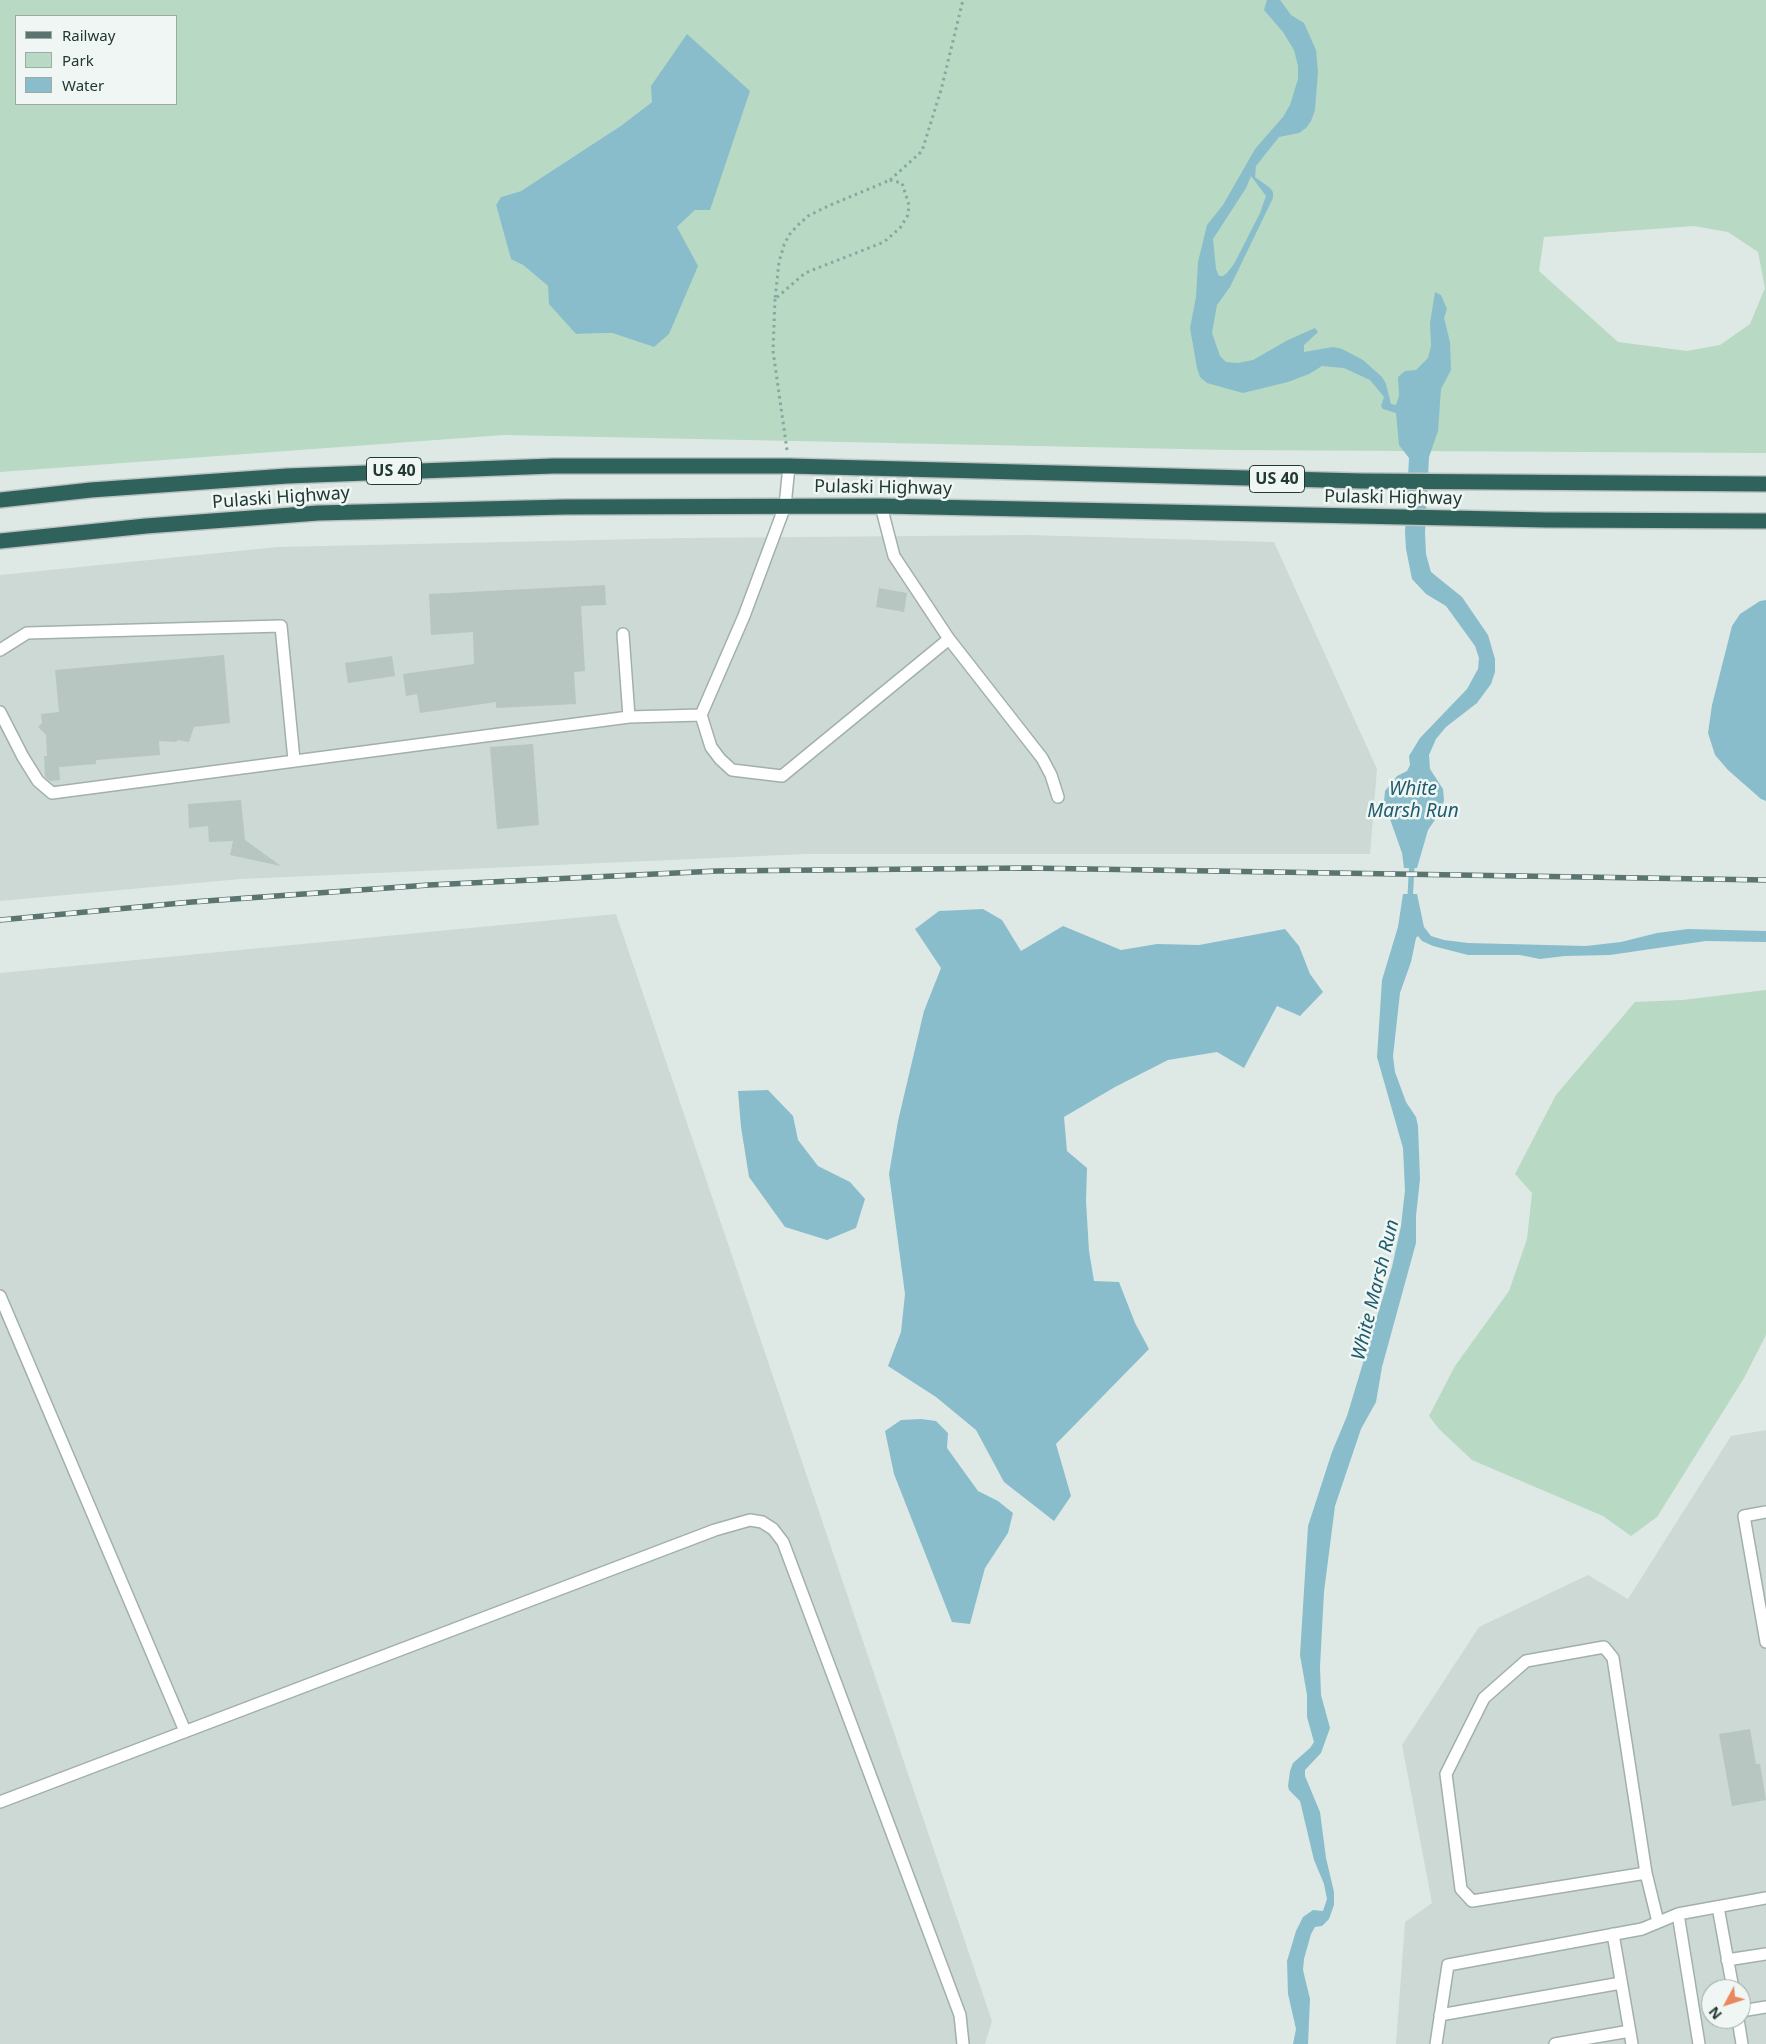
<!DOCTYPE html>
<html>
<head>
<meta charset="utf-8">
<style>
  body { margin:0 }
  #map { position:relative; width:1766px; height:2044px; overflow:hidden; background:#dee9e5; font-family:"Noto Sans",sans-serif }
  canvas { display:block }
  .legend { position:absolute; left:15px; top:15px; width:162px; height:90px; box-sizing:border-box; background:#eff6f3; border:1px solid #9daaa6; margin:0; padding:6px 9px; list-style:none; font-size:15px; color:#213833 }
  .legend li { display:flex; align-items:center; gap:10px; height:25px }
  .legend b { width:25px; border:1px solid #9daaa6 }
  .north { position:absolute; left:1701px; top:1979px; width:50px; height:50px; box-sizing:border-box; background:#eff6f3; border:1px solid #9daaa6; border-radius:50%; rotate:230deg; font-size:14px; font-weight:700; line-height:20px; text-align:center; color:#213833 }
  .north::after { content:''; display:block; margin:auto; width:18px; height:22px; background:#e9885c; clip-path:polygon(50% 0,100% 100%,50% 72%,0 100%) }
</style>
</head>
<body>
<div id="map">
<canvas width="1766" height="2044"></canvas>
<ul class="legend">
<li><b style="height:6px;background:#5b746f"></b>Railway</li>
<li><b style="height:14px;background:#b8d9c3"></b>Park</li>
<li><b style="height:14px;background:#89bdcc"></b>Water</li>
</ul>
<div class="north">N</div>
</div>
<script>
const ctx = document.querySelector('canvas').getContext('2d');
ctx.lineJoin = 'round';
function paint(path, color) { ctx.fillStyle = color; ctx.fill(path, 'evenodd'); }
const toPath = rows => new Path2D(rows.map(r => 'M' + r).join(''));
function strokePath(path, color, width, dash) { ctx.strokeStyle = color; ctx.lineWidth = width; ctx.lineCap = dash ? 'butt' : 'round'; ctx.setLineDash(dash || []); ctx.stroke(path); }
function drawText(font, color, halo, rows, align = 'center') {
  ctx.font = font + ' "Noto Sans",sans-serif'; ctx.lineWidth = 5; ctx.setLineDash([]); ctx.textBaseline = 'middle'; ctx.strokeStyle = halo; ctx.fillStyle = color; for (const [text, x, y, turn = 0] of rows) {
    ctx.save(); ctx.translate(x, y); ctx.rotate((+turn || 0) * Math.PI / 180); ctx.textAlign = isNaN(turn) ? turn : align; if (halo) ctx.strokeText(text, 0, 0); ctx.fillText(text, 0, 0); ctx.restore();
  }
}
const built = toPath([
  [1029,535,1274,542,1377,769,1370,854,806,854,241,879,0,901,0,575,278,547,685,538],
  [616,914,992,2021,985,2044,0,2044,0,973],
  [1766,1430,1766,2044,1396,2044,1405,1922,1432,1903,1402,1745,1479,1627,1588,1575,1628,1599,1731,1436],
  [1711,1989,1741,1989,1741,2019,1711,2019]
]);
const green = toPath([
  [0,0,1766,0,1766,453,1230,450,504,435,0,472],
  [16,16,176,16,176,104,16,104],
  [652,102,695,210,677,227,654,347,612,333,576,334,548,286,523,265,511,258,496,205,501,197,521,191,622,125],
  [1694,226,1728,232,1758,252,1765,288,1750,324,1720,345,1687,351,1618,342,1539,271,1544,237],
  [1766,990,1766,1335,1744,1378,1657,1517,1631,1536,1603,1516,1472,1460,1439,1429,1429,1416,1455,1366,1509,1291,1527,1239,1532,1193,1515,1174,1556,1095,1635,1002,1682,1000]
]);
const water = toPath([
  [1267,0,1280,0,1291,15,1304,23,1316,50,1318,72,1315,110,1311,121,1306,128,1299,133,1279,137,1256,166,1255,177,1270,188,1273,192,1273,198,1230,287,1217,305,1212,333,1220,356,1226,362,1238,363,1253,360,1288,340,1315,328,1318,332,1304,345,1304,352,1333,347,1342,349,1363,360,1382,377,1386,384,1391,404,1396,405,1399,396,1398,377,1405,371,1416,370,1428,358,1431,346,1430,323,1435,292,1441,295,1447,309,1444,318,1450,342,1451,370,1441,389,1438,431,1429,457,1425,533,1426,554,1431,572,1462,597,1488,635,1495,659,1495,672,1491,684,1477,703,1446,727,1436,739,1429,755,1430,769,1443,789,1444,800,1441,811,1428,830,1417,868,1404,868,1402,853,1384,802,1385,791,1397,776,1407,771,1410,765,1409,756,1420,738,1467,689,1478,669,1479,658,1475,646,1446,606,1426,594,1412,579,1406,549,1405,532,1409,458,1399,445,1396,413,1383,409,1381,406,1384,397,1370,380,1344,368,1322,366,1309,374,1288,382,1243,393,1207,383,1200,377,1197,368,1190,328,1196,297,1198,262,1207,225,1223,205,1255,149,1283,117,1290,105,1298,79,1298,66,1294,50,1283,32,1264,10],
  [1251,176,1266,196,1260,213,1234,264,1227,273,1223,276,1219,276,1216,269,1213,239,1246,188],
  [687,34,750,91,710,210,695,210,677,227,698,266,669,334,654,347,612,333,576,334,549,304,548,286,523,265,511,259,496,205,501,197,521,191,622,125,652,102,651,86],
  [1766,600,1766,801,1761,799,1728,770,1715,755,1708,733,1712,705,1732,626,1740,614,1760,601],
  [1403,894,1417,894,1424,927,1431,936,1444,940,1468,943,1586,946,1621,942,1657,933,1688,929,1766,931,1766,942,1706,941,1610,955,1565,956,1540,959,1520,955,1468,955,1433,946,1422,941,1418,936,1416,938,1411,962,1400,993,1393,1056,1395,1072,1406,1102,1416,1117,1418,1126,1420,1179,1416,1216,1416,1243,1382,1367,1376,1402,1361,1429,1335,1506,1324,1592,1320,1667,1321,1695,1330,1728,1321,1753,1305,1770,1305,1776,1320,1812,1326,1858,1334,1892,1334,1905,1329,1919,1322,1926,1315,1927,1311,1934,1304,1959,1303,1970,1310,1999,1308,2044,1293,2044,1296,2029,1288,1994,1287,1961,1296,1931,1303,1917,1313,1910,1323,1911,1327,1899,1324,1884,1314,1860,1300,1801,1289,1790,1288,1786,1290,1771,1293,1763,1310,1748,1314,1742,1307,1717,1307,1695,1300,1655,1308,1526,1332,1452,1347,1416,1392,1267,1401,1226,1405,1190,1403,1148,1377,1057,1382,980,1398,927],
  [983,909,1002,920,1021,951,1063,926,1121,950,1157,944,1199,945,1285,929,1299,946,1310,974,1323,992,1300,1016,1277,1006,1244,1068,1217,1052,1168,1060,1115,1087,1064,1117,1067,1151,1087,1168,1086,1201,1089,1251,1094,1281,1119,1282,1135,1323,1149,1349,1056,1444,1071,1496,1054,1521,1004,1482,976,1430,936,1397,888,1366,901,1332,905,1294,889,1174,898,1121,924,1011,941,968,915,929,939,911],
  [768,1090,793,1116,798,1140,818,1166,850,1182,865,1199,856,1228,827,1240,785,1227,749,1177,741,1127,738,1091],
  [921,1419,936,1421,948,1433,947,1448,978,1491,998,1501,1013,1513,1008,1533,985,1568,970,1624,952,1622,894,1474,885,1431,901,1420]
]);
const stream = toPath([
  [1410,900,1412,862]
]);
const building = toPath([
  [605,585,606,605,581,606,585,671,574,672,576,704,496,708,496,702,420,713,417,694,406,696,403,674,474,664,473,632,431,635,429,594],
  [879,588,907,593,904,612,876,607],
  [224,655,230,723,194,727,189,742,178,740,176,742,159,741,160,755,96,760,96,764,59,767,60,780,50,781,45,777,44,756,47,756,46,735,38,727,42,723,41,714,59,712,55,670],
  [392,656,395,676,348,683,345,663],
  [533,744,539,825,497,829,490,747],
  [241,800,245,840,281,866,230,855,233,841,209,842,208,826,189,828,188,804],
  [1750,1729,1756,1764,1760,1764,1766,1800,1732,1806,1719,1734]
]);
const path = toPath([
  [890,180,902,183,909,205,908,215,900,228,884,242,805,273,775,299,779,262,784,245,789,235,797,226,808,216,826,207,890,180],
  [890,180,922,151,941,90,963,0],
  [775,299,773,351,787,450]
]);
const lane = toPath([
  [789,466,785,506,744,616,701,715,711,747,720,759,732,770,782,776,949,639],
  [881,506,894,556,949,639,1042,758,1051,775,1058,797],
  [623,634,629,717],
  [0,650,27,633,281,626,294,760],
  [0,712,23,757,38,781,52,793,629,717,701,715],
  [0,1296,185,1731],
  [1766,1512,1744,1516,1766,1642],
  [0,1802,715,1530,750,1520,762,1522,773,1529,783,1542,960,2015,963,2044],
  [1646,1873,1472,1901,1461,1889,1446,1774,1484,1698,1526,1661,1604,1647,1613,1658,1646,1873,1658,1922],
  [1718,1907,1733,1989],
  [1613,1934,1632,2044],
  [1727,1960,1766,1954],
  [1741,2011,1766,2007],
  [1440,2015,1621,1983],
  [1738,2019,1742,2044],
  [1436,2044,1448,1965,1642,1929,1678,1914],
  [1555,2044,1630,2031],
  [1699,2044,1678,1914,1766,1898]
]);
const highway = toPath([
  [0,500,91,490,287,476,553,466,789,466,1362,481,1766,484],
  [0,541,146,526,318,513,565,507,881,506,1546,520,1766,521]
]);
const rail = toPath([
  [0,920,192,902,429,885,717,871,1027,868,1766,880]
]);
const shields = [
  [394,471,55],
  [1277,479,55]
];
const shieldNames = [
  ["US 40",394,471],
  ["US 40",1277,479]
];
const streetNames = [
  ["Pulaski Highway",883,488,1],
  ["Pulaski Highway",281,498,-4],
  ["Pulaski Highway",1393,498,1]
];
const waterNames = [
  ["White",1413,790],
  ["Marsh Run",1413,812],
  ["White Marsh Run",1376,1290,-76]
];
paint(built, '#cdd9d4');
paint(green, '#b8d9c3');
paint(water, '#89bdcc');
strokePath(stream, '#89bdcc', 5.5);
paint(building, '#b7c6c1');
strokePath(lane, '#a2b0ac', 14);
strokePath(highway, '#bcc3c2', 18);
strokePath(path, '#81aba1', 3, [2.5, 4]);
strokePath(lane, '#fff', 11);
strokePath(highway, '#2f625b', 15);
strokePath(rail, '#5b746f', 5.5);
strokePath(rail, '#eff6f3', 4, [11]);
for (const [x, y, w] of shields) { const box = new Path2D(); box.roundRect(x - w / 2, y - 13.5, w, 27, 4); ctx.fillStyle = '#eff6f3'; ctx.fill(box); strokePath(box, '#213833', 1); }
drawText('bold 16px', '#213833', null, shieldNames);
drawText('18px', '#213833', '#eff6f3', streetNames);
drawText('italic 19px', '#1f5c6f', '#eff6f3', waterNames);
</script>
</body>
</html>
